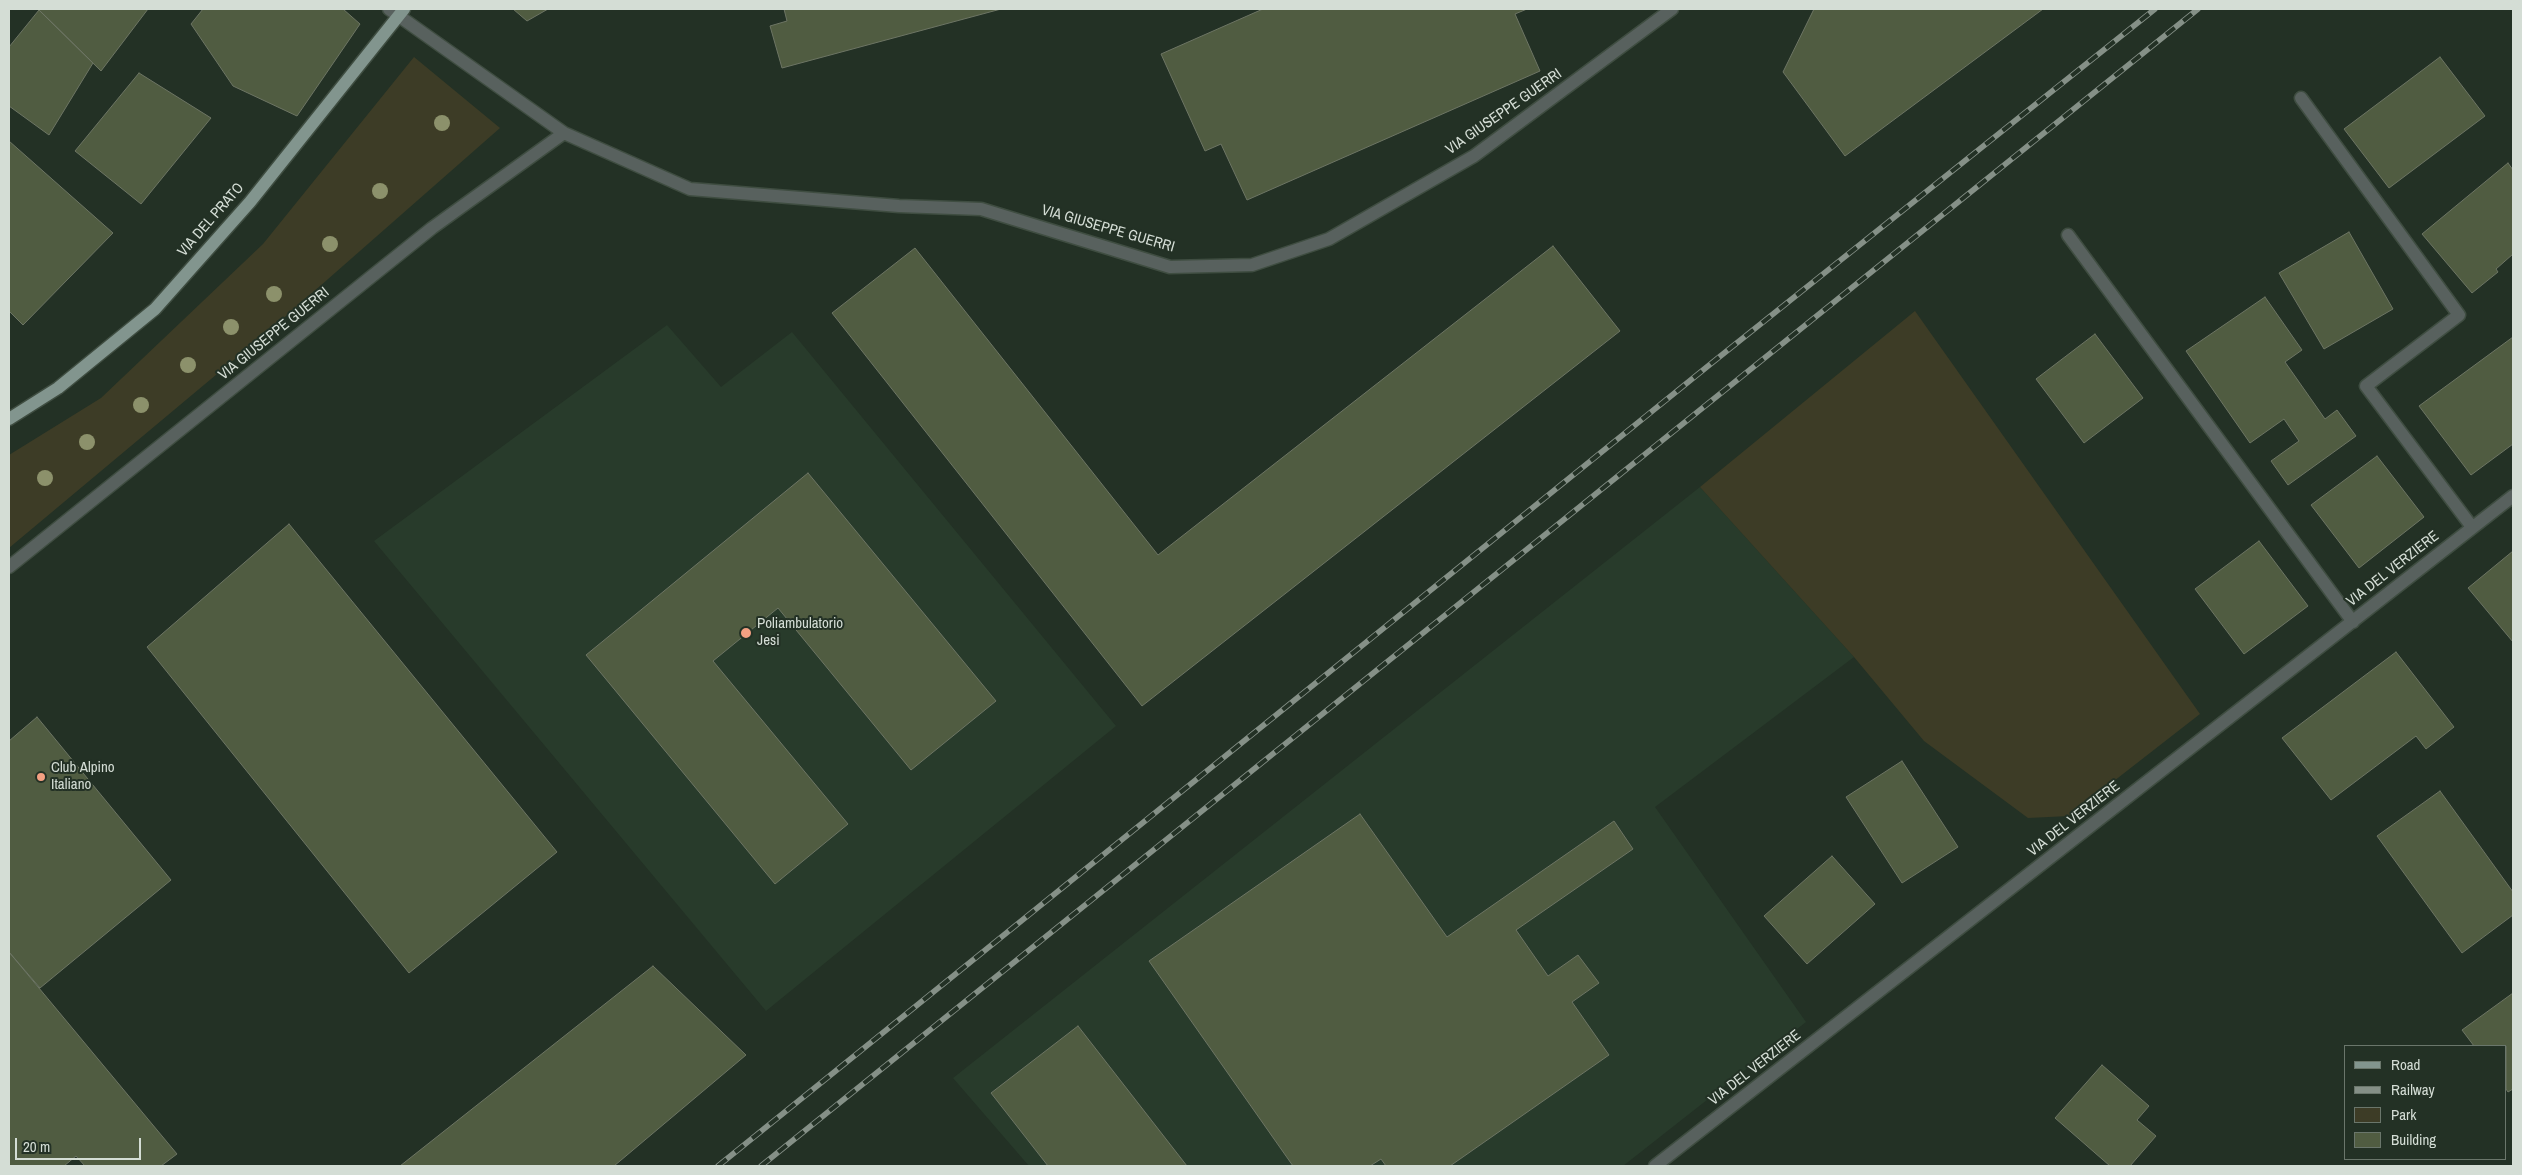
<!DOCTYPE html>
<html>
<head>
<meta charset="utf-8">
<style>
  body { margin:0 }
  #map { position:relative; width:2522px; height:1175px; overflow:hidden; background:#233125; font-family:"Archivo Narrow",sans-serif }
  canvas { display:block }
  .frame { position:absolute; inset:0; border:10px solid #d4ddd5; pointer-events:none }
  .legend { position:absolute; left:2344px; top:1045px; width:162px; height:115px; box-sizing:border-box; background:#233125; border:1px solid #6a766b; margin:0; padding:6px 9px; list-style:none; font-size:15px; color:#d4ddd5 }
  .legend li { display:flex; align-items:center; gap:10px; height:25px }
  .legend b { width:25px; border:1px solid #6a766b }
  .scale { position:absolute; left:15px; top:1138px; width:126px; height:22px; box-sizing:border-box; border:2px solid #d4ddd5; border-top:0; padding-left:6px; font-size:15px; line-height:18px; white-space:nowrap; color:#d4ddd5; -webkit-text-stroke:4px #233125; paint-order:stroke }
</style>
</head>
<body>
<div id="map">
<canvas width="2522" height="1175"></canvas>
<div class="frame"></div>
<ul class="legend">
<li><b style="height:6px;background:#82958e"></b>Road</li>
<li><b style="height:6px;background:#859087"></b>Railway</li>
<li><b style="height:14px;background:#3d3c26"></b>Park</li>
<li><b style="height:14px;background:#505c41"></b>Building</li>
</ul>
<div class="scale">20 m</div>
</div>
<script>
const ctx = document.querySelector('canvas').getContext('2d');
ctx.lineJoin = 'round';
function paint(path, color) { ctx.fillStyle = color; ctx.fill(path, 'evenodd'); }
const toPath = rows => new Path2D(rows.map(r => 'M' + r).join(''));
function strokePath(path, color, width, dash) { ctx.strokeStyle = color; ctx.lineWidth = width; ctx.lineCap = dash ? 'butt' : 'round'; ctx.setLineDash(dash || []); ctx.stroke(path); }
function drawText(font, color, halo, rows, align = 'center') {
  ctx.font = font + ' "Archivo Narrow",sans-serif'; ctx.lineWidth = 4; ctx.setLineDash([]); ctx.textBaseline = 'middle'; ctx.strokeStyle = halo; ctx.fillStyle = color; for (const [text, x, y, turn = 0] of rows) {
    ctx.save(); ctx.translate(x, y); ctx.rotate((+turn || 0) * Math.PI / 180); ctx.textAlign = isNaN(turn) ? turn : align; if (halo) ctx.strokeText(text, 0, 0); ctx.fillText(text, 0, 0); ctx.restore();
  }
}
const built = toPath([
  [667,325,721,387,792,332,1116,726,766,1011,374,541],
  [1700,487,1854,657,1655,807,1806,1022,1623,1166,1029,1166,953,1078]
]);
const green = toPath([
  [414,57,500,128,278,323,9,548,9,455,101,398,263,244],
  [1915,311,2200,714,2069,816,2028,818,1924,741,1854,657,1700,487]
]);
const building = toPath([
  [40,9,148,9,101,71,39,10,40,9],
  [203,9,343,9,360,24,297,116,233,86,191,24,203,9],
  [513,9,548,9,527,21,513,9],
  [784,9,1001,9,782,68,770,26,787,21,784,9],
  [1263,9,1527,9,1515,14,1540,71,1247,200,1221,144,1205,151,1161,54,1263,9],
  [1814,9,2043,9,1845,156,1783,72,1814,9],
  [39,10,93,63,49,135,9,106,9,47,39,10],
  [2440,57,2485,116,2389,188,2344,129,2440,57],
  [139,73,211,118,141,204,75,151,139,73],
  [9,141,113,233,23,325,9,311,9,141],
  [2508,163,2513,170,2513,254,2496,269,2498,272,2472,293,2422,234,2508,163],
  [2349,232,2393,309,2324,349,2279,273,2349,232],
  [1553,246,1620,331,1142,706,832,313,915,248,1158,555,1553,246],
  [2265,297,2302,350,2285,362,2325,419,2337,410,2356,436,2288,485,2271,461,2299,441,2284,419,2250,443,2186,351,2265,297],
  [2095,334,2143,398,2084,443,2036,379,2095,334],
  [2513,337,2513,444,2471,475,2419,406,2513,337],
  [2377,456,2424,517,2359,568,2311,505,2377,456],
  [808,473,996,701,911,770,778,608,713,661,848,824,775,884,586,655,808,473],
  [289,524,557,852,409,973,147,647,289,524],
  [2259,541,2308,606,2244,654,2195,589,2259,541],
  [2513,551,2513,642,2468,588,2513,551],
  [2396,652,2454,727,2426,749,2416,736,2331,800,2282,738,2396,652],
  [37,717,171,880,40,988,9,952,9,741,37,717],
  [1902,761,1958,847,1902,883,1846,797,1902,761],
  [2440,791,2513,892,2513,915,2462,953,2377,836,2440,791],
  [1360,814,1447,937,1614,821,1633,849,1516,930,1548,976,1578,955,1599,983,1572,1002,1609,1055,1450,1166,1386,1166,1381,1159,1370,1166,1293,1166,1149,961,1360,814],
  [1832,856,1875,904,1807,964,1764,916,1832,856],
  [9,952,177,1154,161,1166,85,1166,76,1156,64,1166,9,1166,9,952],
  [653,966,746,1055,614,1166,400,1166,653,966],
  [2513,993,2513,1089,2508,1092,2506,1089,2506,1046,2474,1046,2462,1030,2513,993],
  [1078,1026,1187,1166,1048,1166,991,1093,1078,1026],
  [2102,1065,2149,1106,2137,1120,2156,1136,2130,1166,2110,1166,2055,1118,2102,1065]
]);
const minor = toPath([
  [389,9,564,133,690,189,899,206,981,209,1170,267,1252,265,1329,239,1474,156,1672,9],
  [2301,98,2459,315,2366,386,2472,527],
  [2068,235,2353,622],
  [9,567,432,228,564,133],
  [1655,1166,2513,496]
]);
const major = toPath([
  [9,419,58,388,155,309,250,202,404,9]
]);
const rail = toPath([
  [718,1166,1713,362,2155,9],
  [761,1166,2198,9]
]);
const trees = [
  [442,123],
  [380,191],
  [330,244],
  [274,294],
  [231,327],
  [188,365],
  [141,405],
  [87,442],
  [45,478]
];
const markers = [
  [746,633,6,"#f3a082"],
  [41,777,5,"#f3a082"]
];
const streetNames = [
  ["VIA GIUSEPPE GUERRI",1504,112,-35],
  ["VIA DEL PRATO",211,220,-49],
  ["VIA GIUSEPPE GUERRI",1108,229,16],
  ["VIA GIUSEPPE GUERRI",274,334,-39],
  ["VIA DEL VERZIERE",2393,569,-38],
  ["VIA DEL VERZIERE",2074,819,-38],
  ["VIA DEL VERZIERE",1755,1068,-38]
];
const poiNames = [
  ["Poliambulatorio",757,624],
  ["Jesi",757,641],
  ["Club Alpino",51,768],
  ["Italiano",51,785]
];
paint(built, '#283b2b');
paint(green, '#3d3c26');
paint(building, '#505c41');
strokePath(building, '#6d7564', 1);
strokePath(minor, '#3f4d41', 15);
strokePath(major, '#3f4d41', 15);
strokePath(minor, '#58615e', 12);
strokePath(major, '#82958e', 12);
strokePath(rail, '#859087', 5.5);
strokePath(rail, '#233125', 4, [11]);
ctx.fillStyle = '#8c916b';
for (const [x, y] of trees) { ctx.beginPath(); ctx.arc(x, y, 8, 0, 2 * Math.PI); ctx.fill(); }
for (const [x, y, r, color] of markers) { const dot = new Path2D(); dot.arc(x, y, r, 0, 2 * Math.PI); ctx.fillStyle = color; ctx.fill(dot); strokePath(dot, '#233125', 2); }
drawText('15px', '#d4ddd5', '#233125', streetNames);
drawText('15px', '#d4ddd5', '#233125', poiNames, 'left');
</script>
</body>
</html>
